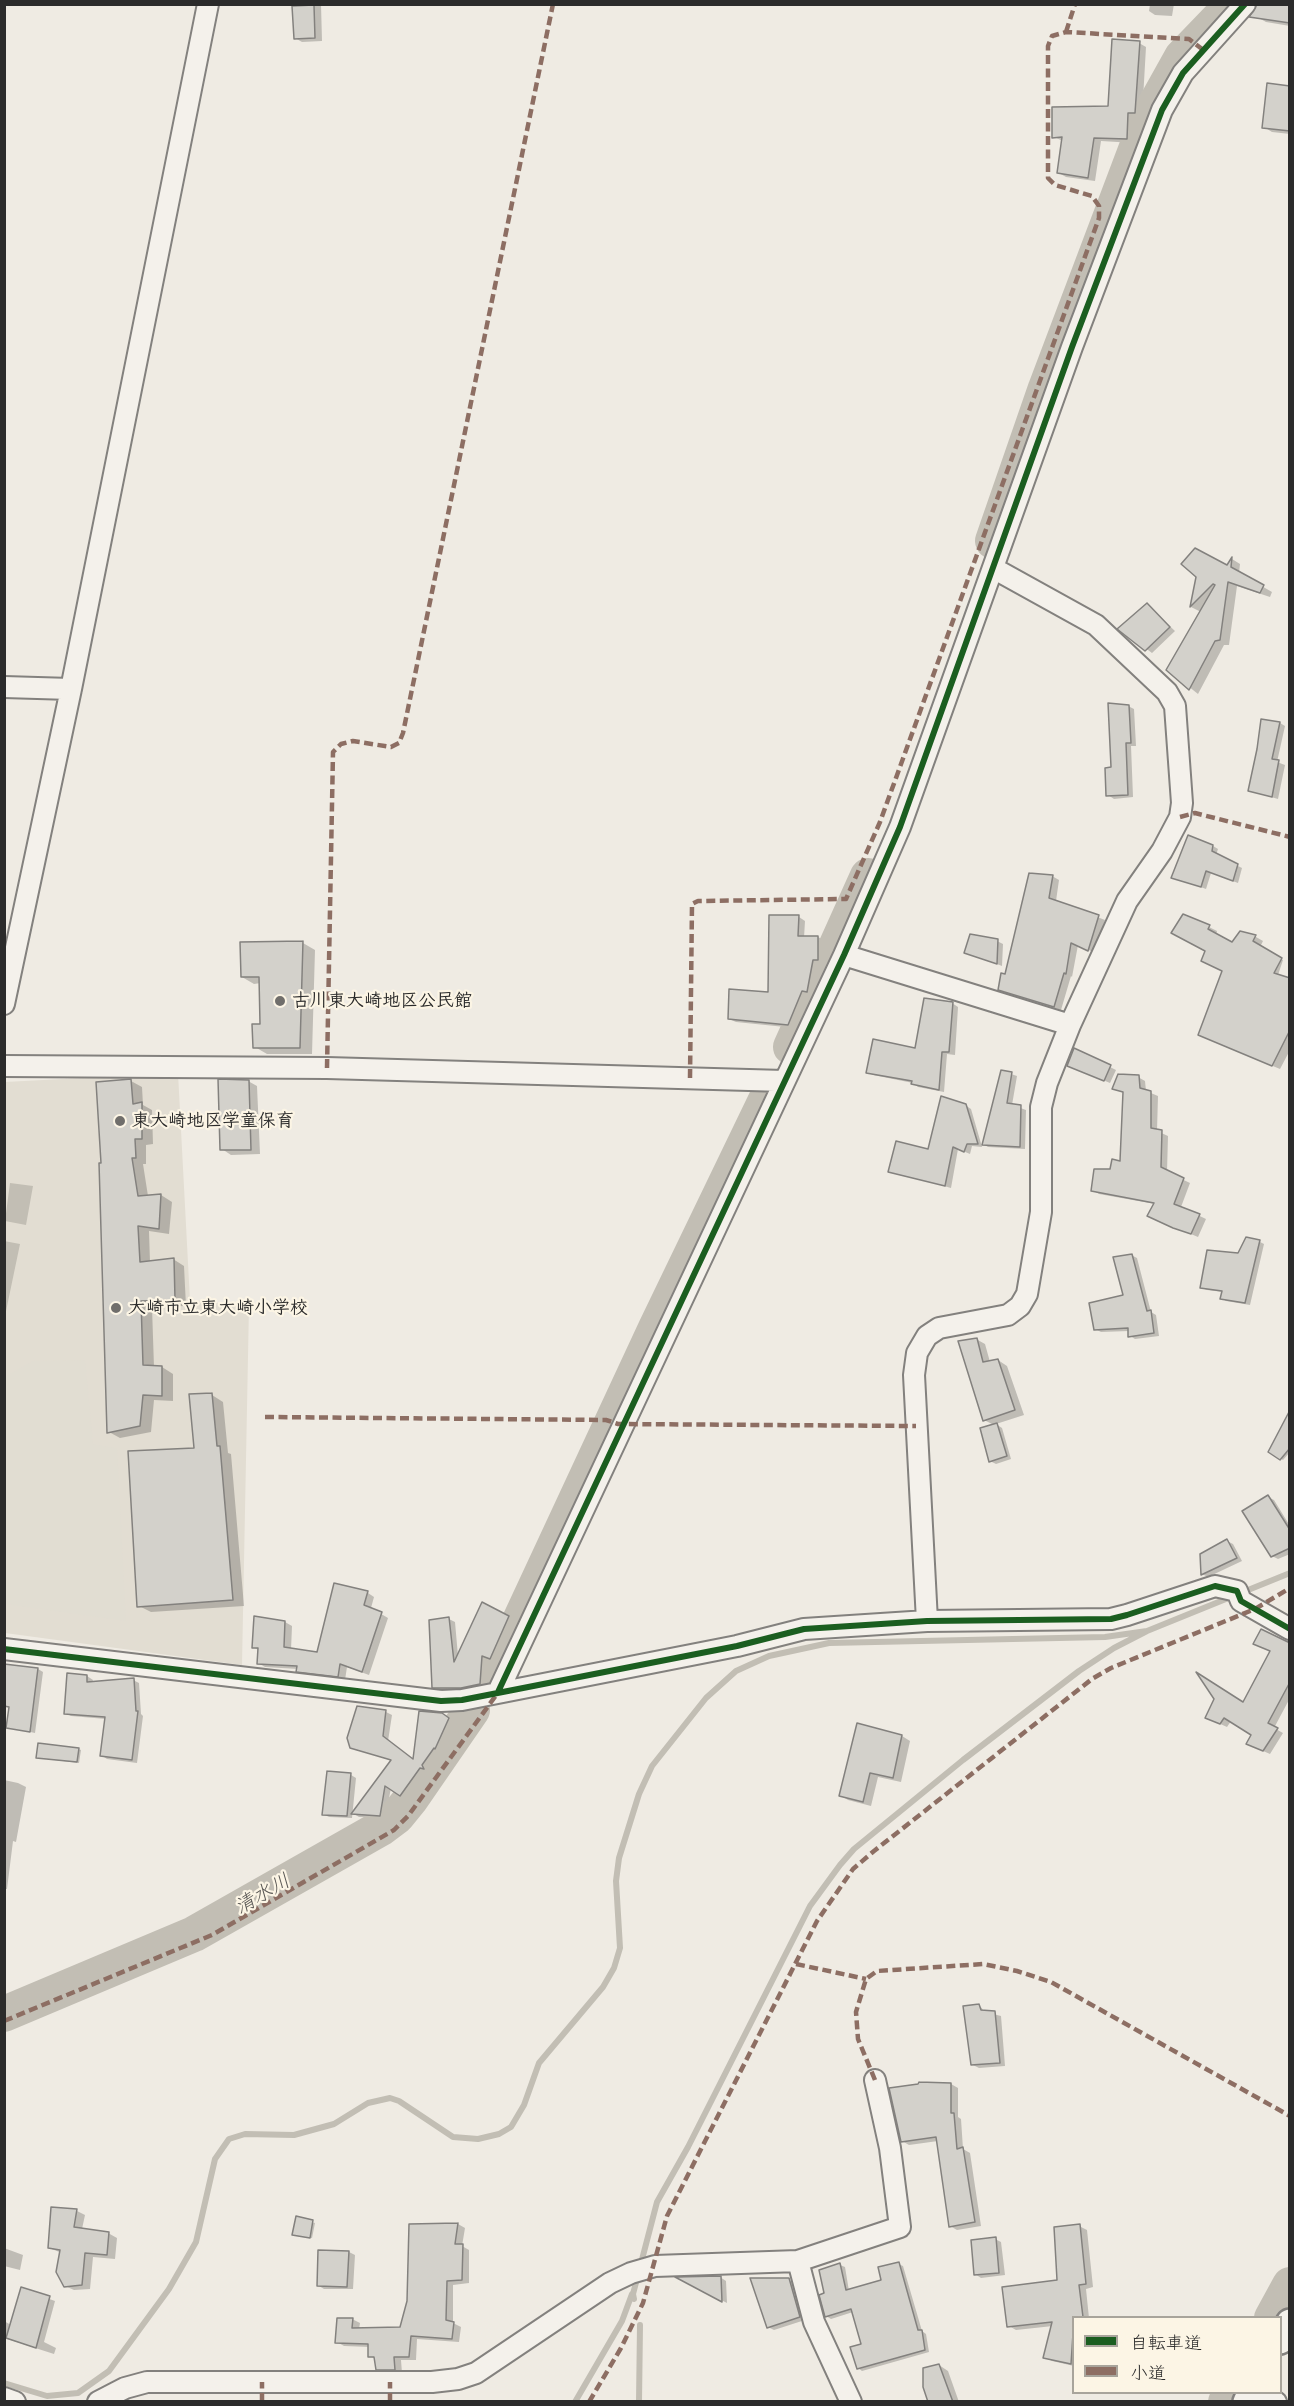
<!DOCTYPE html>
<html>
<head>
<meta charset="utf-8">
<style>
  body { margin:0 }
  #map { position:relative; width:1294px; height:2406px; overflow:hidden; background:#efebe3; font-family:Pangolin,"Klee One",sans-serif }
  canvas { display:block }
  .frame { position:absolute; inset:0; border:6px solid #2b2b2b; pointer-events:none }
  .legend { position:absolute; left:1072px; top:2316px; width:210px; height:78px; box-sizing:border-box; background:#fcf5e5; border:2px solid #a8a49b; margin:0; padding:8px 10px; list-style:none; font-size:18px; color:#2b2b2b }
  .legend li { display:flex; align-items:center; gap:12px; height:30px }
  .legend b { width:30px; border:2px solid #a8a49b }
</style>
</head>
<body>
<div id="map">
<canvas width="1294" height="2406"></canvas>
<div class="frame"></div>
<ul class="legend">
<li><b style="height:8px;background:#1b5e20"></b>自転車道</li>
<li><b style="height:8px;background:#8d6e63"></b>小道</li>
</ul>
</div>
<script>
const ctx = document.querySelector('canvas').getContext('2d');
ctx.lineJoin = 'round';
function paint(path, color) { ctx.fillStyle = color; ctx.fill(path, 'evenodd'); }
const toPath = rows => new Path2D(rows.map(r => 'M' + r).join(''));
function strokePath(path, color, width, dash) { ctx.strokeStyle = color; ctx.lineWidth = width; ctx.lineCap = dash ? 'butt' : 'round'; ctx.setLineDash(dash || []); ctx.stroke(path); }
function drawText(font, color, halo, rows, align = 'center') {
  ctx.font = font + ' Pangolin,"Klee One",sans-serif'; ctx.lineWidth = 4.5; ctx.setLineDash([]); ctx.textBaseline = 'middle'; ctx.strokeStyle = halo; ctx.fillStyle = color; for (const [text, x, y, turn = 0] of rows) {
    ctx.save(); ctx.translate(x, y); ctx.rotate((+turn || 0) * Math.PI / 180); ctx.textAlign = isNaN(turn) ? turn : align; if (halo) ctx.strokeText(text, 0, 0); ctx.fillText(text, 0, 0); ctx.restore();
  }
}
const built = toPath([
  [178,1073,190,1301,249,1305,242,1665,5,1633,5,1082]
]);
const green = toPath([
  [85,1360,93,1444,117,1448,126,1621,5,1604,5,1377,33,1361]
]);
const water = toPath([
  [10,1183,33,1186,26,1225,5,1221],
  [4,1241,20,1244,5,1316,4,1316]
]);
const shadow = toPath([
  [297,4,321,4,322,41,302,42,295,38],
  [1150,4,1174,4,1172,16,1155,15,1149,11],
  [1290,4,1290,26,1266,22,1257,17],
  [1139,43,1146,47,1142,117,1135,116,1134,143,1101,141,1095,181,1066,177,1059,173,1063,141,1054,137,1109,107],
  [1290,79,1290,134,1272,132,1264,127,1288,87],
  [1232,559,1240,564,1239,573,1272,592,1270,597,1237,586,1229,645,1224,645,1198,694,1168,670,1201,612,1191,607,1197,577,1227,567],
  [1147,605,1175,631,1152,653,1120,629],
  [1128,706,1134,709,1136,746,1131,746,1133,797,1114,799,1108,795],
  [1262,720,1280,723,1285,726,1277,762,1285,765,1278,799,1250,791,1259,749],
  [1213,846,1218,849,1216,855,1242,868,1238,883,1211,873,1206,889,1173,877],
  [1052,876,1059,880,1056,901,1105,920,1095,953,1078,945,1072,977,1071,976,1061,1010,999,989],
  [1183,916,1209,927,1217,931,1216,935,1233,944,1241,932,1256,937,1263,941,1260,947,1283,960,1278,975,1290,980,1290,1050,1280,1069,1208,1039,1224,971],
  [799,917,805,921,804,938,818,937,825,941,824,963,820,963,813,995,809,993,795,1028,736,1022,729,1019,770,994],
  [997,941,1003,944,1002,966,966,952],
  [303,943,315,950,312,1054,267,1054,255,1047,261,1025,261,983,254,984,242,977],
  [952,1003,958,1007,955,1055,947,1054,944,1092,918,1087,913,1083,873,1075,867,1072,916,1050],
  [1110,1067,1116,1070,1110,1083,1074,1068],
  [1011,1074,1017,1076,1012,1105,1026,1110,1025,1149,988,1147,983,1144],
  [1138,1077,1145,1081,1146,1091,1158,1096,1157,1131,1168,1136,1167,1172,1190,1183,1181,1207,1206,1219,1198,1237,1155,1219,1155,1204,1099,1194,1092,1190,1122,1162,1124,1093,1114,1089],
  [131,1081,142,1087,143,1105,152,1110,153,1144,146,1145,146,1164,143,1164,148,1196,161,1195,172,1202,169,1234,149,1231,150,1262,173,1259,184,1266,186,1306,152,1307,154,1367,162,1367,173,1374,173,1401,154,1400,151,1432,120,1438,109,1432,103,1164],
  [248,1081,257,1086,260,1154,231,1155,222,1149],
  [965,1105,971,1109,982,1147,972,1146,970,1154,958,1149,951,1188,890,1171,929,1150],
  [1260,1242,1264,1244,1250,1305,1226,1301,1222,1298,1223,1292,1207,1290,1202,1288,1239,1254],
  [1131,1255,1137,1258,1151,1312,1156,1315,1159,1336,1135,1339,1130,1336,1129,1331,1101,1332,1095,1329,1124,1297],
  [976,1339,985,1344,990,1362,998,1360,1007,1366,1024,1415,996,1424,1002,1428,1011,1459,996,1464,990,1461,994,1425,984,1420],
  [212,1395,223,1402,228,1453,231,1454,244,1606,151,1612,139,1606,196,1449],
  [1290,1437,1290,1452,1283,1460,1270,1452],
  [1268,1497,1274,1500,1290,1526,1290,1554,1278,1559,1272,1556],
  [1227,1541,1233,1544,1242,1561,1208,1577,1202,1574],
  [335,1584,368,1593,374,1597,371,1608,388,1618,369,1675,347,1667,345,1680,305,1675,298,1669,265,1667,258,1663,260,1651,253,1647,285,1622,292,1626,291,1650,318,1654],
  [482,1604,514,1621,496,1661,487,1657,486,1687,467,1690,439,1690,434,1687,449,1619,455,1622,458,1656],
  [1290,1644,1290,1698,1274,1728,1283,1733,1270,1754,1254,1747,1253,1735,1231,1721,1227,1727,1207,1718,1243,1704],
  [6,1666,38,1669,43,1672,35,1733,8,1727,11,1708,4,1706],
  [87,1676,93,1680,92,1683,133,1680,139,1683,141,1714,143,1716,137,1763,107,1759,101,1755,106,1719,71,1716,65,1713],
  [358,1708,386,1712,392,1715,388,1741,414,1761,441,1714,454,1722,441,1751,406,1798,391,1788,385,1818,359,1817,354,1814,393,1761,351,1747],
  [858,1725,902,1736,910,1741,901,1782,878,1777,871,1806,848,1800,840,1795],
  [78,1749,81,1750,79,1763,38,1758],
  [351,1775,356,1778,352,1818,329,1817,323,1814],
  [4,1780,18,1783,26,1787,16,1842,13,1841,7,1889,4,1889],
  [979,2005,985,2012,1001,2016,1005,2066,979,2068,973,2065],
  [951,2084,958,2088,958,2117,961,2119,963,2149,970,2153,981,2226,957,2230,950,2226,938,2141,909,2145,902,2141],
  [77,2211,85,2215,82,2229,108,2233,117,2238,115,2259,93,2257,90,2289,74,2290,65,2286,62,2253,49,2248],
  [297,2218,315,2223,312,2238,296,2235],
  [458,2224,465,2228,462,2246,469,2250,469,2283,453,2285,453,2323,461,2327,459,2342,417,2339,416,2360,401,2360,402,2373,384,2373,377,2369,376,2359,370,2356,370,2347,344,2346,337,2342,352,2319,360,2323,359,2329,401,2329],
  [1079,2226,1087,2230,1093,2287,1086,2289,1089,2318,1074,2318,1074,2366,1052,2361,1045,2357,1053,2326,1016,2330,1009,2326,1058,2281],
  [995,2239,1001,2242,1005,2275,981,2278,975,2274],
  [4,2248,23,2255,20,2270,4,2266],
  [349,2252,355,2255,353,2289,324,2289,319,2286],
  [898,2264,903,2266,922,2331,926,2334,929,2352,862,2371,858,2368,863,2345,853,2312,831,2319,826,2316,826,2294,840,2265,845,2267,849,2291,883,2281],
  [720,2277,726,2281,727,2303,680,2279],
  [789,2280,795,2283,805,2320,774,2330,768,2327],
  [22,2289,55,2301,44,2342,56,2348,54,2354,4,2338,4,2321,11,2325],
  [939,2365,948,2371,959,2402,929,2402]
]);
const stream = toPath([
  [634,2299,633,2294,657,2202,688,2147,810,1906,840,1865,854,1849,963,1760,1079,1671,1114,1648,1147,1631,1290,1573],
  [4,2383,47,2396,78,2393,109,2371,169,2289,196,2242,215,2159,229,2139,245,2134,294,2135,334,2124,368,2103,390,2098,399,2101,453,2137,478,2139,499,2134,511,2127,524,2105,539,2063,603,1987,614,1968,620,1948,616,1881,619,1858,639,1794,652,1766,706,1698,736,1671,769,1656,829,1643,1105,1637,1147,1631],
  [575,2402,622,2321,632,2294],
  [639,2402,640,2325]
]);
const river = toPath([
  [993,541,1046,388,1148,118,1182,57,1233,4],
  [791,1047,868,876],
  [490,1685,656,1328,766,1100],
  [4,2014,194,1934,381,1828,397,1816,410,1800,472,1710],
  [1272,2318,1290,2285],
  [1226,2402,1231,2392]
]);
const building = toPath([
  [1257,4,1290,4,1290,23,1249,17,1257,4],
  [314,5,315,38,294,39,292,6,314,5],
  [1112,39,1140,41,1135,113,1128,113,1127,139,1094,138,1088,178,1057,173,1062,137,1052,138,1052,107,1108,106,1112,39],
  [1267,83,1290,86,1290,131,1262,128,1267,83],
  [1195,548,1227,565,1232,557,1231,567,1264,585,1260,593,1228,582,1220,640,1215,641,1189,690,1166,670,1215,585,1213,584,1190,607,1196,577,1181,564,1195,548],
  [1147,603,1170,627,1145,651,1117,629,1147,603],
  [1108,703,1129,705,1131,743,1126,743,1128,795,1106,796,1105,768,1111,767,1108,703],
  [1261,719,1280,722,1272,759,1279,760,1272,797,1248,791,1257,749,1261,719],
  [1188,835,1213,845,1212,851,1238,864,1233,881,1206,871,1201,887,1171,878,1188,835],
  [1029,873,1053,875,1049,898,1099,915,1088,951,1071,943,1066,974,1064,973,1054,1007,998,990,1001,973,1005,974,1029,873],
  [1183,914,1210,925,1208,929,1232,942,1240,931,1256,935,1253,941,1282,958,1274,973,1290,978,1290,1030,1272,1066,1198,1035,1222,971,1201,961,1205,951,1171,933,1183,914],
  [769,915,799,915,798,936,818,936,818,960,813,960,807,992,802,991,788,1025,728,1019,729,989,768,992,769,915],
  [970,934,998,939,997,964,964,953,970,934],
  [303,941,300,1048,253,1048,252,1024,260,1024,259,977,241,977,240,942,303,941],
  [924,998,953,1002,949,1052,942,1052,939,1090,911,1084,912,1081,866,1073,873,1039,915,1048,924,998],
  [1074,1048,1111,1065,1104,1081,1067,1066,1074,1048],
  [1001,1070,1012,1072,1007,1103,1021,1105,1020,1147,982,1145,1001,1070],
  [1118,1074,1139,1075,1140,1088,1151,1091,1151,1128,1162,1130,1161,1167,1184,1178,1174,1204,1200,1214,1191,1234,1173,1228,1147,1216,1154,1203,1091,1191,1094,1169,1110,1169,1112,1159,1120,1161,1123,1092,1112,1089,1118,1074],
  [131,1079,133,1104,142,1102,142,1139,135,1139,136,1158,132,1158,138,1196,161,1194,159,1229,138,1226,140,1262,174,1258,175,1300,141,1301,143,1365,162,1366,162,1396,143,1395,140,1426,107,1433,99,1163,101,1163,96,1082,131,1079],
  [218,1079,249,1080,251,1150,220,1150,218,1079],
  [941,1096,966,1104,978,1144,967,1144,964,1152,953,1147,945,1186,888,1172,896,1141,928,1149,941,1096],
  [1246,1237,1260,1240,1245,1303,1220,1299,1222,1291,1200,1288,1207,1250,1238,1253,1246,1237],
  [1132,1254,1147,1311,1151,1310,1154,1333,1128,1337,1128,1328,1094,1330,1089,1303,1123,1295,1113,1257,1132,1254],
  [977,1338,983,1362,998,1359,1015,1410,983,1421,958,1341,977,1338],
  [212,1393,217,1446,220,1446,233,1600,137,1607,128,1451,194,1448,189,1394,212,1393],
  [1290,1410,1290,1448,1280,1460,1268,1452,1290,1410],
  [997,1423,1007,1456,989,1462,980,1428,997,1423],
  [1268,1495,1290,1530,1290,1548,1271,1557,1242,1511,1268,1495],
  [1227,1539,1237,1558,1201,1575,1200,1554,1227,1539],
  [334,1583,368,1591,364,1605,382,1612,362,1672,340,1664,338,1677,296,1672,297,1666,257,1664,258,1648,252,1648,254,1616,285,1621,284,1647,317,1652,334,1583],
  [482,1602,509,1616,490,1659,482,1656,480,1684,461,1688,432,1688,429,1620,449,1617,454,1662,482,1602],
  [1261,1629,1290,1643,1290,1682,1268,1723,1278,1728,1263,1751,1246,1744,1251,1735,1224,1718,1220,1724,1205,1718,1214,1699,1196,1672,1243,1702,1270,1651,1253,1644,1261,1629],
  [4,1664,38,1668,30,1732,6,1728,9,1707,4,1706,4,1664],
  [67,1673,87,1675,87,1682,134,1678,136,1711,138,1711,132,1760,100,1756,105,1717,64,1714,67,1673],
  [357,1706,386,1710,383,1736,413,1759,419,1711,442,1713,449,1718,435,1749,434,1748,422,1765,424,1769,420,1768,400,1796,385,1786,380,1816,351,1814,391,1760,350,1748,347,1738,357,1706],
  [857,1723,902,1735,893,1778,870,1773,863,1802,839,1796,857,1723],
  [38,1743,79,1748,77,1762,36,1758,38,1743],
  [327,1771,351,1773,347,1816,322,1815,327,1771],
  [979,2004,981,2010,995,2011,1000,2063,971,2065,963,2006,979,2004],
  [919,2082,951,2083,951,2113,954,2113,957,2149,963,2147,975,2222,949,2227,936,2137,901,2142,889,2088,918,2084,919,2082],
  [51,2207,77,2209,74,2227,109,2232,107,2255,85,2253,82,2285,64,2287,56,2272,60,2250,48,2248,51,2207],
  [296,2216,313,2220,310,2238,292,2235,296,2216],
  [458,2223,455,2244,463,2244,462,2280,447,2281,446,2320,454,2322,452,2339,411,2336,409,2357,394,2357,395,2370,376,2370,374,2357,368,2357,368,2344,335,2343,337,2318,353,2318,352,2328,400,2327,407,2301,409,2224,458,2223],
  [1080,2224,1086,2284,1079,2285,1083,2317,1074,2318,1071,2364,1043,2358,1052,2322,1007,2327,1002,2287,1057,2280,1054,2227,1080,2224],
  [996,2237,999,2273,974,2275,971,2240,996,2237],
  [318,2250,349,2251,347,2287,317,2286,318,2250],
  [899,2262,918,2330,922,2330,925,2350,857,2369,850,2347,861,2344,851,2309,825,2317,819,2295,824,2293,819,2270,840,2263,846,2290,881,2280,878,2267,899,2262],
  [721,2276,722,2302,675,2277,721,2276],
  [750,2278,789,2278,800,2317,767,2328,750,2278],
  [21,2287,50,2296,36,2348,6,2338,21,2287],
  [939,2364,953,2402,928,2402,923,2387,923,2368,939,2364]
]);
const street = toPath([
  [4,687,71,689],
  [844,955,1070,1025],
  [4,1004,71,689,208,4],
  [4,1066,327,1068,784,1081],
  [927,1621,914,1375,917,1353,927,1336,939,1328,1008,1315,1020,1306,1027,1294,1041,1212,1041,1107,1047,1083,1070,1025,1127,901,1162,851,1180,817,1182,803,1175,706,1167,692,1096,625,993,568],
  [4,1649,441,1701,462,1700,737,1646,804,1629,927,1621,1111,1619,1127,1615,1215,1586,1237,1591,1241,1601,1290,1629],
  [498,1692,844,955,900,827,1072,347,1162,110,1183,73,1245,4],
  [798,2261,900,2227,890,2148,875,2080],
  [1259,2392,1276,2402],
  [4,2398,15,2402],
  [98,2402,125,2388,147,2382,432,2382,458,2379,476,2373,610,2283,631,2273,655,2266,798,2261,814,2322,851,2402]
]);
const secondary = toPath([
  [1280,2340,1290,2323],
  [1247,2402,1252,2392]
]);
const quiet = toPath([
  [1066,32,1075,4],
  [1180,817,1195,813,1290,837],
  [327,1068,333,752,341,744,353,741,391,747,399,743,403,733,553,4],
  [690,1078,692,904,698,901,846,899,880,822,1099,218,1099,206,1092,196,1055,185,1048,178,1048,46,1052,36,1066,32,1189,39,1202,49],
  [265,1417,606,1420,618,1424,916,1426],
  [796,1964,866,1979],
  [4,2021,212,1935,394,1830,408,1816,497,1694],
  [875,2080,858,2039,856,2012,866,1979,877,1971,983,1964,1017,1971,1051,1982,1290,2116],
  [262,2402,262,2382],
  [390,2402,390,2382],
  [589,2402,621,2348,643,2303,667,2216,817,1921,853,1869,874,1851,1092,1679,1111,1668,1255,1609,1290,1588]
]);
const cycleway = toPath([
  [4,1649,441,1701,462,1700,737,1646,804,1629,927,1621,1111,1619,1127,1615,1215,1586,1237,1591,1241,1601,1290,1629],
  [498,1692,844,955,900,827,1072,347,1162,110,1183,73,1245,4]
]);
const markers = [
  [280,1001,6,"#706e6b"],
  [120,1121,6,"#706e6b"],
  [116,1308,6,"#706e6b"]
];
const poiNames = [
  ["古川東大崎地区公民館",292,1001],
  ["東大崎地区学童保育",132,1121],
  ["大崎市立東大崎小学校",128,1308]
];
const waterNames = [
  ["清水川",263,1895,-30]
];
paint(built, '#e2ddd2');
paint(green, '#e1ddd2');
paint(water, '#c2beb4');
paint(shadow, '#0003');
strokePath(stream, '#c2beb4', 6);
strokePath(river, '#c2beb4', 36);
paint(building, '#d3d1cb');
strokePath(building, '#83817e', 1.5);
strokePath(street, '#83817e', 24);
strokePath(secondary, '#83817e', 32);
strokePath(street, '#f4f1eb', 20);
strokePath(secondary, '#f4f1eb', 27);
strokePath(quiet, '#8d6e63', 4.5, [9, 4.5]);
strokePath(cycleway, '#1b5e20', 6);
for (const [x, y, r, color] of markers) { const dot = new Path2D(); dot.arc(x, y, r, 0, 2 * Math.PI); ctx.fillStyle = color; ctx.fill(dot); strokePath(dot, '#fcf5e5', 2); }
drawText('bold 18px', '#2b2b2b', '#fcf5e5', poiNames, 'left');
drawText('italic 20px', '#595754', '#fcf5e5', waterNames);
</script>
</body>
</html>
